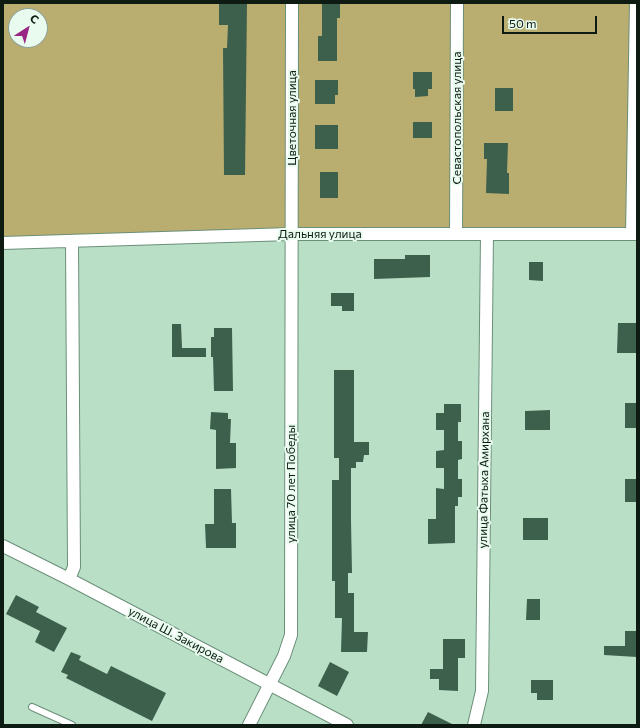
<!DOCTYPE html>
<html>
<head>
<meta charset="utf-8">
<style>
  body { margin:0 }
  #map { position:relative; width:640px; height:728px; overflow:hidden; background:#b9e0c7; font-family:Commissioner,sans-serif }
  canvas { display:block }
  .frame { position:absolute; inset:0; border:4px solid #0d1b13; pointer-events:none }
  .north { position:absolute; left:8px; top:8px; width:40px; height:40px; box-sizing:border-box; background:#e8fbee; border:1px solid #90a196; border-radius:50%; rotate:36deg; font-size:11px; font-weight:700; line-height:16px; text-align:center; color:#0d1b13 }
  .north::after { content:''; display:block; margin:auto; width:14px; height:18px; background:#992682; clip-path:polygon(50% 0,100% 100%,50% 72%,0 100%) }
  .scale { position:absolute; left:502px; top:16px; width:95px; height:18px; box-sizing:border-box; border:2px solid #0d1b13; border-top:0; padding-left:5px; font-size:12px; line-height:14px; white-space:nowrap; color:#0d1b13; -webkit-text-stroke:3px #e8fbee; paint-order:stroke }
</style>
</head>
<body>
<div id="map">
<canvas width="640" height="728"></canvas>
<div class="frame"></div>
<div class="north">С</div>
<div class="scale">50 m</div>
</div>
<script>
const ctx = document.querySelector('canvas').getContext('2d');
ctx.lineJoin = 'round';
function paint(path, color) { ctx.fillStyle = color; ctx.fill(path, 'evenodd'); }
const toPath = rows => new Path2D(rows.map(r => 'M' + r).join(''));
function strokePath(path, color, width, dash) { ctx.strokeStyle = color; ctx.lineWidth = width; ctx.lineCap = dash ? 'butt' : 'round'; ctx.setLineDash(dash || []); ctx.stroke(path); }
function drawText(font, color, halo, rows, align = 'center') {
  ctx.font = font + ' Commissioner,sans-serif'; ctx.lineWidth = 4; ctx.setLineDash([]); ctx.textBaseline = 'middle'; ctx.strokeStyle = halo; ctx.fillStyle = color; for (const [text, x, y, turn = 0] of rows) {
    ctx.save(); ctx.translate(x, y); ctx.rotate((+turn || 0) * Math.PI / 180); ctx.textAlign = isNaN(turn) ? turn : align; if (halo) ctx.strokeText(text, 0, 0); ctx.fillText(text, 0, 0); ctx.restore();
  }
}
const green = toPath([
  [3,3,637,3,637,227,428,227,3,243],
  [16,16,40,16,40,40,16,40]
]);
const building = toPath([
  [219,3,247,3,245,175,224,175,223,48,227,48,228,25,219,25],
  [322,3,340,3,340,18,337,18,337,61,318,61,318,36,322,36],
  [413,72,432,72,432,89,428,89,428,96,415,97,415,89,413,89],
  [315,80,338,80,338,95,335,95,335,104,315,104],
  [495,88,513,88,513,111,495,111],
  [413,122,432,122,432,138,413,138],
  [315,125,338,125,338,149,315,149],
  [484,143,508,143,507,173,509,173,509,194,486,193,487,159,484,159],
  [320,172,338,172,338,198,320,198],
  [405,255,430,255,430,277,374,279,374,259,405,259],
  [529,262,543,262,543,281,529,280],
  [331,293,354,293,354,311,342,311,342,306,331,306],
  [618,323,637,323,637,353,617,353],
  [172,324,181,324,182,348,206,348,206,357,172,357],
  [214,328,232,328,233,391,214,391,213,357,211,357,211,337,214,337],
  [334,370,354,370,354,442,369,442,369,455,364,455,363,462,356,462,356,468,351,468,351,520,352,573,348,573,348,593,354,593,354,632,368,632,367,652,341,652,342,618,335,618,335,581,332,581,332,480,339,480,339,458,334,458],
  [625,403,637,403,637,428,625,428],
  [444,404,461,404,461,422,458,422,458,441,462,441,462,459,458,460,458,479,462,479,462,497,458,497,458,506,455,506,455,543,428,544,428,519,436,519,436,488,444,489,444,468,436,468,436,451,444,450,444,430,436,430,436,413,444,413],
  [550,410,550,430,525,430,525,411],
  [211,412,228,413,228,419,231,419,230,443,236,443,236,468,216,469,216,430,210,429],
  [625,479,637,479,637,502,625,502],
  [214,489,231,489,232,523,236,523,236,548,206,548,205,524,214,524],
  [523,518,548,518,548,540,523,540],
  [16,595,39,607,36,612,67,628,54,652,35,642,40,631,6,614],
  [527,599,540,599,540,620,526,620],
  [625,631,637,631,637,657,604,655,604,646,625,646],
  [443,639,465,639,465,658,458,658,458,691,439,690,439,679,430,679,430,669,443,669],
  [71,652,81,656,79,660,107,674,111,666,166,693,152,721,66,678,68,675,61,672],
  [330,662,349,672,337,696,318,686],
  [531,680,553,680,553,700,537,700,537,693,531,693],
  [428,712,454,725,421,725]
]);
const lane = toPath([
  [32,707,72,725]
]);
const street = toPath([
  [456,234,457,3],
  [632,234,636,3],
  [3,243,291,234,637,234],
  [3,546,69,579,347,725],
  [69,579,74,567,72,241],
  [249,725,284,656,291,635,292,3],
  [474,725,482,691,487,234]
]);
const streetNames = [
  ["Цветочная улица",292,118,-90],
  ["Севастопольская улица",457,118,-90],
  ["Дальняя улица",320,234],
  ["улица Фатыха Амирхана",484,480,-89],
  ["улица 70 лет Победы",291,484,-90],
  ["улица Ш. Закирова",176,635,28]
];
paint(green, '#baad70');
paint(building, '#3d604c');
strokePath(lane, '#6b8f79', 8);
strokePath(street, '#6b8f79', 14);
strokePath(lane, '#fff', 6);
strokePath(street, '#fff', 12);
drawText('12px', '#0d1b13', '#e8fbee', streetNames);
</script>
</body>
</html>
